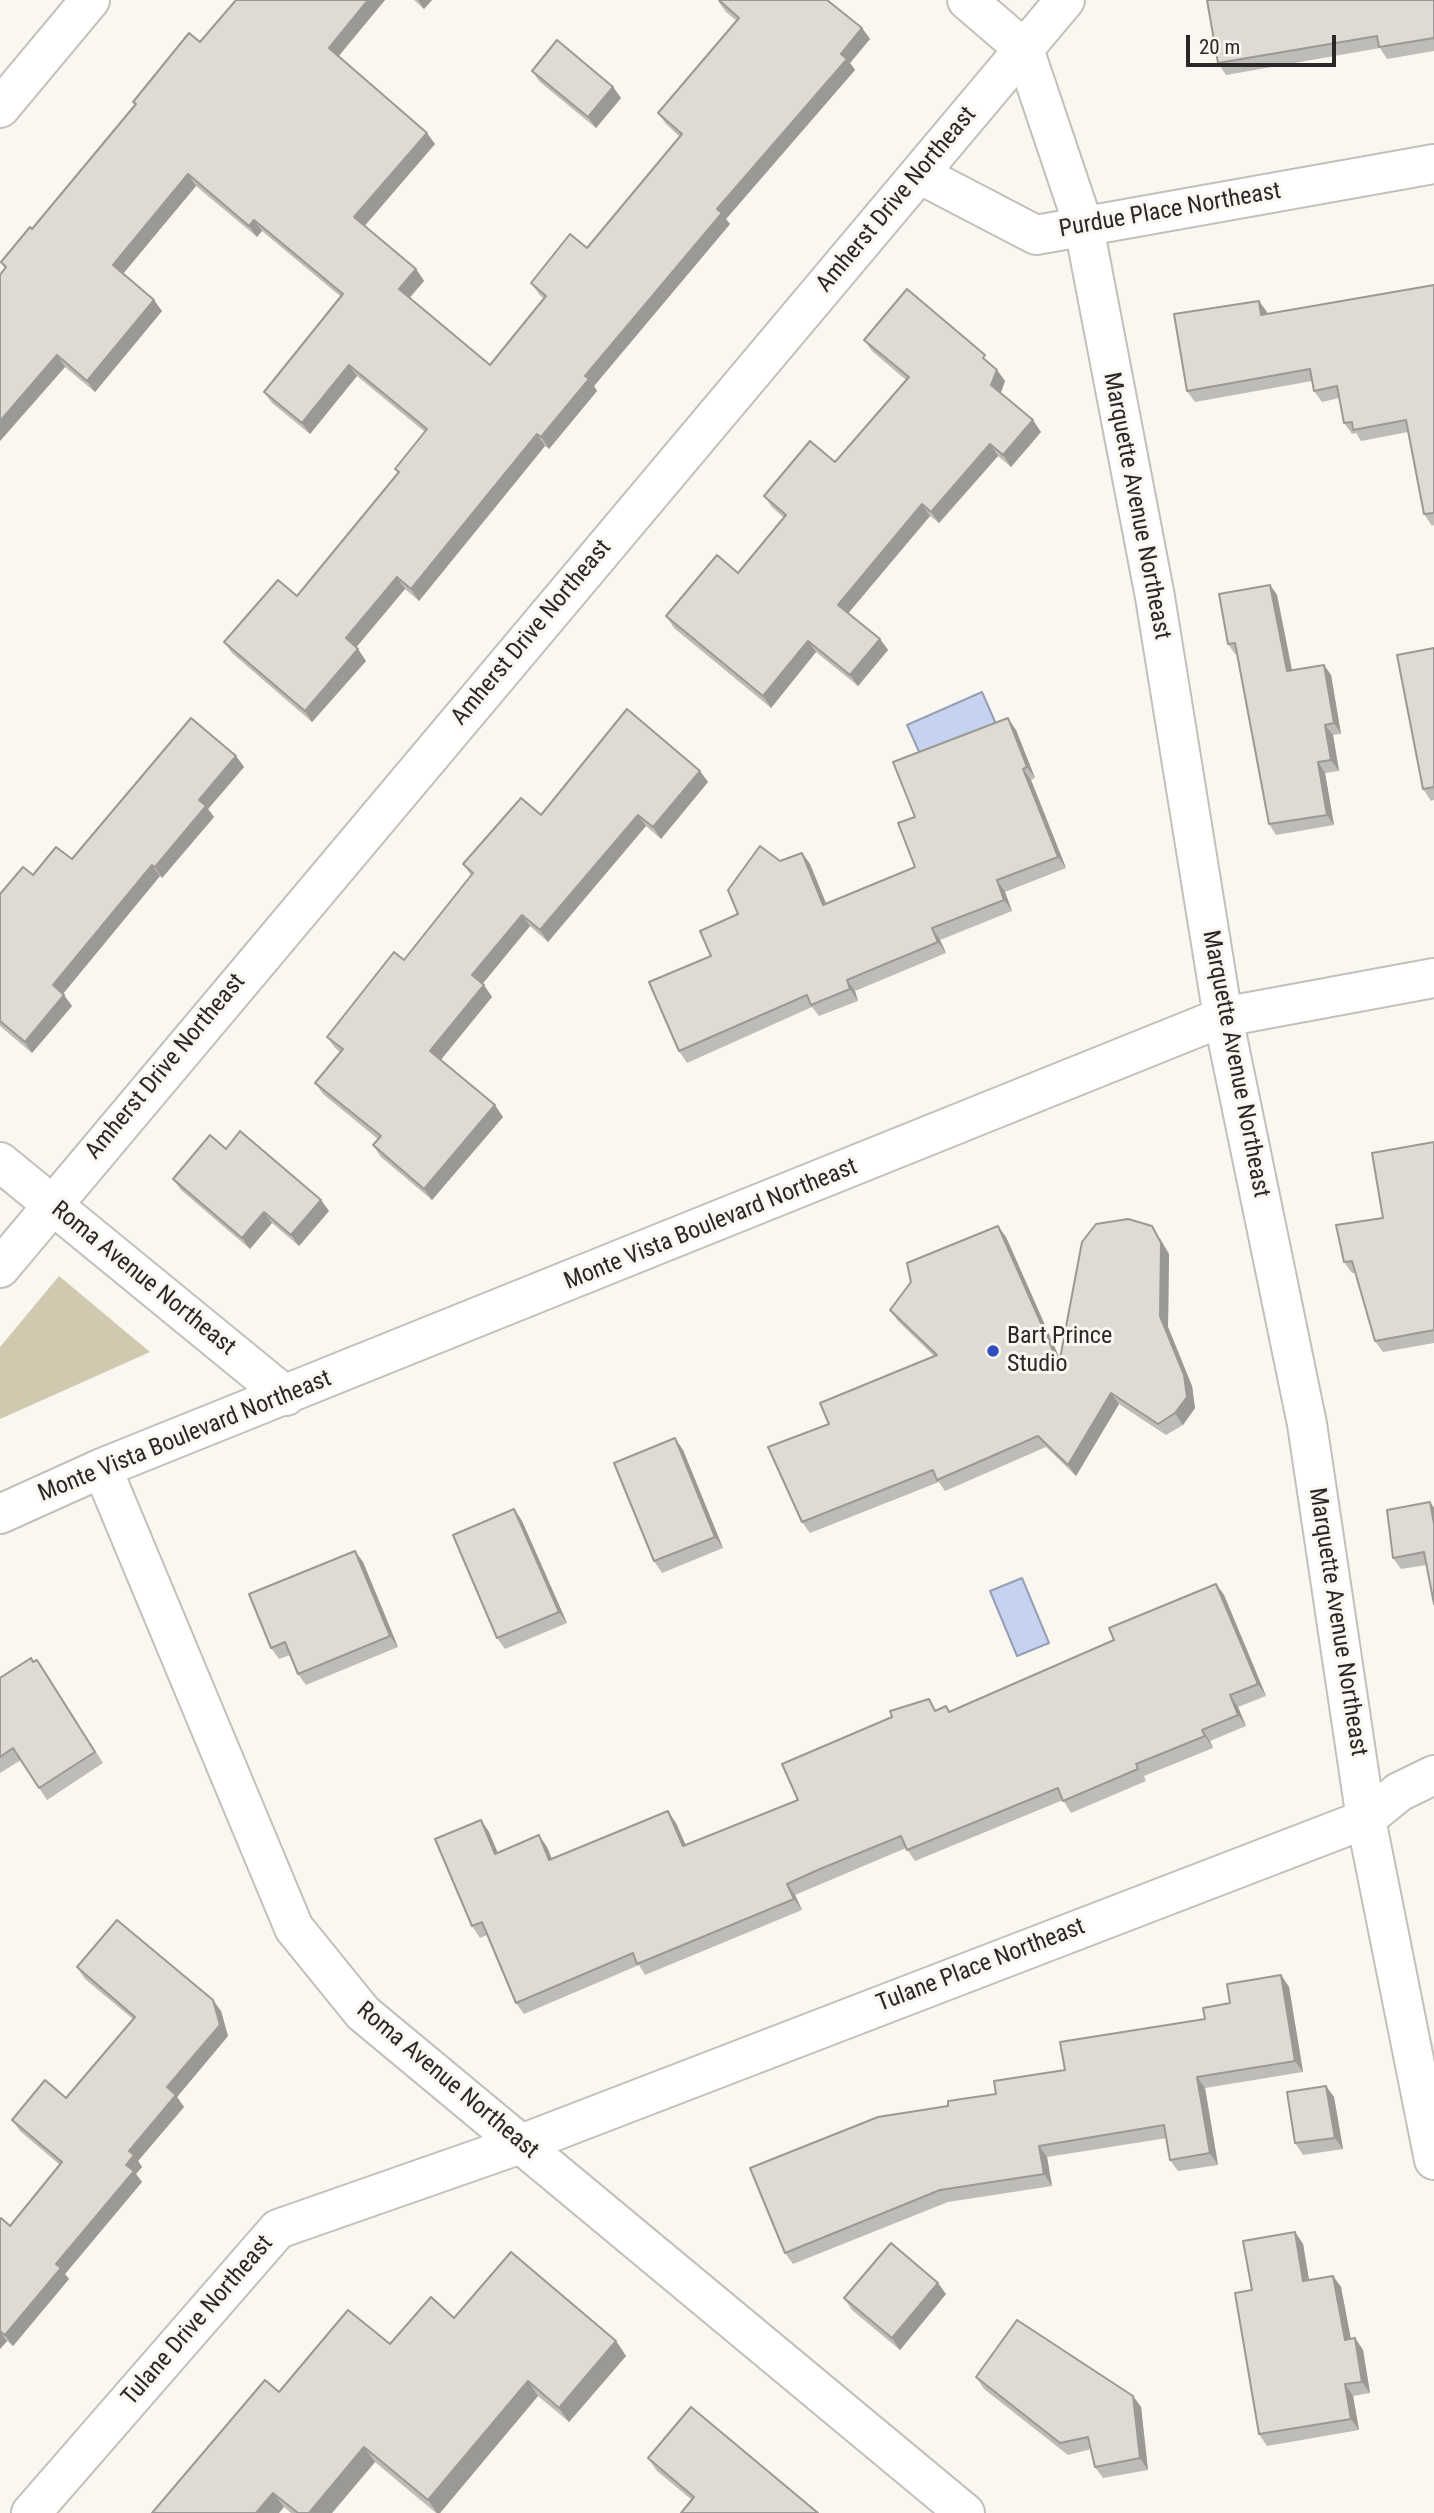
<!DOCTYPE html>
<html>
<head>
<meta charset="utf-8">
<style>
  body { margin:0 }
  #map { position:relative; width:1434px; height:2513px; overflow:hidden; background:#f9f7f0; font-family:"Roboto Condensed",sans-serif }
  canvas { display:block }
  .scale { position:absolute; left:1186px; top:35px; width:150px; height:32px; box-sizing:border-box; border:4px solid #292826; border-top:0; padding-left:9px; font-size:21px; line-height:24px; white-space:nowrap; color:#292826; -webkit-text-stroke:5px #f9f7f0; paint-order:stroke }
</style>
</head>
<body>
<div id="map">
<canvas width="1434" height="2513"></canvas>
<div class="scale">20 m</div>
</div>
<script>
const ctx = document.querySelector('canvas').getContext('2d');
ctx.lineJoin = 'round';
function paint(path, color) { ctx.fillStyle = color; ctx.fill(path, 'evenodd'); }
const toPath = rows => new Path2D(rows.map(r => 'M' + r).join(''));
function strokePath(path, color, width, dash) { ctx.strokeStyle = color; ctx.lineWidth = width; ctx.lineCap = dash ? 'butt' : 'round'; ctx.setLineDash(dash || []); ctx.stroke(path); }
function drawText(font, color, halo, rows, align = 'center') {
  ctx.font = font + ' "Roboto Condensed",sans-serif'; ctx.lineWidth = 6; ctx.setLineDash([]); ctx.textBaseline = 'middle'; ctx.strokeStyle = halo; ctx.fillStyle = color; for (const [text, x, y, turn = 0] of rows) {
    ctx.save(); ctx.translate(x, y); ctx.rotate((+turn || 0) * Math.PI / 180); ctx.textAlign = isNaN(turn) ? turn : align; if (halo) ctx.strokeText(text, 0, 0); ctx.fillText(text, 0, 0); ctx.restore();
  }
}
const green = toPath([
  [59,1276,150,1352,0,1419,0,1347]
]);
const water = toPath([
  [982,692,996,724,921,756,907,725,982,692],
  [1022,1578,1049,1643,1017,1656,990,1591,1022,1578]
]);
const minor = toPath([
  [967,0,1024,49,1084,227,1155,597,1223,1017,1307,1424,1366,1819,1434,2160],
  [0,108,90,0],
  [919,174,1036,235,1434,164],
  [0,1162,286,1396],
  [0,1268,1065,0],
  [102,1468,294,1928,363,2013,965,2513],
  [0,1514,102,1468,1223,1017,1434,978],
  [31,2513,278,2229,521,2144,1366,1819,1399,1792,1434,1775]
]);
const wall = toPath([
  [236,0,385,0,339,56,435,144,364,226,416,269,424,281,410,298,490,365,544,299,539,294,531,283,587,248,680,137,666,124,658,113,737,21,726,12,718,1,862,28,870,39,850,63,855,70,726,219,730,224,594,386,597,391,549,449,545,446,419,601,405,589,356,647,366,661,312,722,232,653,224,642,297,596,398,473,395,469,425,432,357,376,310,434,272,403,264,392,340,296,262,231,257,237,196,186,123,274,162,311,95,392,65,367,0,441,5,269,1,262,32,229,135,104,133,102,200,42],
  [414,0,432,0,424,9],
  [1434,0,1434,51,1387,59,1380,48,1226,75,1218,63],
  [532,71,613,87,621,98,596,128,540,82],
  [1434,285,1434,525,1432,526,1424,514,1408,432,1361,441,1356,433,1352,434,1344,423,1339,398,1322,402,1314,391,1312,381,1195,402,1187,391,1267,312,1267,314],
  [864,340,992,365,997,370,1005,381,1001,393,1041,432,1011,467,998,456,939,523,930,516,848,613,880,639,888,650,858,686,816,652,771,708,674,628,666,616,738,573,784,518,772,507,764,496,835,462,906,380,872,351],
  [1270,585,1277,595,1292,670,1324,665,1331,675,1341,734,1333,735,1339,771,1325,773,1334,825,1276,835,1269,824,1237,654,1235,654,1228,644],
  [1434,648,1434,800,1431,801,1423,789],
  [1016,730,1035,778,1031,780,1066,868,1005,892,1012,911,940,940,946,953,855,991,858,1001,819,1016,812,1007,687,1063,679,1051,711,956,738,914,780,861,802,853,810,864,826,903,915,867,915,817],
  [236,756,244,767,208,809,214,817,162,878,160,876,63,994,72,1006,32,1053,0,1026,0,894,33,875,72,859],
  [700,771,708,782,661,839,646,826,548,942,530,926,482,984,492,997,441,1060,503,1117,432,1200,381,1157,373,1145,378,1139,323,1094,315,1083,340,1052,335,1048,327,1037,404,960,471,875,463,864,541,815],
  [1434,1142,1434,1343,1383,1352,1375,1341,1356,1273,1352,1273,1344,1262,1383,1218],
  [226,1149,321,1200,329,1211,299,1246,272,1223,250,1249,181,1190,173,1179],
  [1006,1237,1060,1359,1160,1238,1169,1254,1168,1327,1192,1386,1195,1408,1183,1425,1166,1435,1119,1404,1076,1476,1046,1447,945,1491,939,1482,810,1533,802,1522,829,1424,934,1356,898,1321,890,1310],
  [683,1450,723,1548,662,1573,654,1561],
  [1430,1502,1434,1508,1434,1604,1427,1565,1401,1569,1393,1558],
  [514,1509,522,1521,567,1623,505,1649,497,1638],
  [355,1551,363,1562,398,1647,306,1685,298,1674,290,1655,279,1659,271,1648],
  [1216,1584,1224,1595,1266,1696,1238,1707,1246,1726,1210,1741,1213,1748,1144,1776,1146,1781,1071,1813,1063,1800,915,1861,906,1848,795,1895,802,1910,645,1975,639,1965,524,2014,516,2003,487,1935,480,1938,472,1926,481,1820,489,1832,498,1853,547,1847,552,1859,676,1823,686,1845,798,1800,937,1710,950,1711,1114,1640],
  [34,1661,45,1671,103,1763,47,1800,21,1760,0,1773,0,1678],
  [77,1967,221,2011,228,2036,177,2097,184,2107,138,2161,142,2167,136,2174,142,2182,65,2274,69,2279,13,2346,7,2341,0,2349,0,2219,10,2226,60,2165,20,2131,12,2120,66,2098,133,2019,85,1979],
  [1281,1975,1289,1987,1303,2072,1205,2088,1218,2165,1178,2171,1170,2160,1167,2138,1047,2157,1052,2186,948,2202,793,2264,785,2253,948,2106,996,2094,1205,2019,1230,2003],
  [1326,2086,1334,2097,1343,2149,1303,2155,1295,2143],
  [1295,2232,1303,2244,1309,2280,1333,2276,1341,2287,1351,2339,1355,2338,1363,2350,1370,2393,1353,2396,1359,2430,1267,2446,1259,2434,1252,2290],
  [946,2294,900,2350,852,2310,844,2298],
  [454,2318,616,2341,626,2356,569,2422,538,2396,440,2513,436,2513,375,2462,332,2513,291,2513,284,2507,152,2513,279,2392,390,2344],
  [976,2377,1133,2396,1141,2407,1148,2470,1103,2478,1095,2467,1091,2449,1068,2455,984,2389],
  [648,2458,818,2513,692,2500,657,2471]
]);
const shadedWall = toPath([
  [368,0,385,0,336,59,329,48],
  [418,0,432,0,424,9],
  [862,28,870,39,850,63,855,70,726,219,730,224,594,386,597,391,549,449,541,437,585,376,717,209],
  [613,87,621,98,596,128,588,117],
  [427,133,435,144,362,229,354,217],
  [188,174,196,186,121,276,113,265],
  [254,220,262,231,257,237,249,226],
  [416,269,424,281,407,300,399,289],
  [154,300,162,311,95,392,87,381],
  [1259,301,1267,312,1269,326,1261,315],
  [57,355,65,367,0,441,0,421],
  [349,365,357,376,310,434,302,423],
  [997,370,1005,381,999,397,991,385],
  [1033,420,1041,432,1011,467,1003,455],
  [537,434,545,446,419,601,411,589],
  [990,444,998,456,939,523,931,512],
  [922,504,930,516,846,616,838,605],
  [397,577,405,589,354,650,346,638],
  [1270,585,1277,595,1294,681,1287,671],
  [880,639,888,650,858,686,850,675],
  [808,641,816,652,771,708,763,696],
  [358,649,366,661,312,722,305,711],
  [1324,665,1331,675,1341,734,1334,723],
  [1008,718,1016,730,1035,778,1027,767],
  [1325,725,1333,735,1339,771,1331,760],
  [236,756,244,767,208,809,214,817,162,878,155,867,199,800],
  [1318,762,1325,773,1334,825,1327,815],
  [1023,769,1031,780,1066,868,1058,857],
  [700,771,708,782,661,839,653,827],
  [638,815,646,826,548,942,540,930],
  [802,853,810,864,831,916,823,905],
  [152,865,160,876,61,996,53,985],
  [997,880,1005,892,1012,911,1004,900],
  [522,915,530,926,480,987,472,975],
  [932,928,940,940,946,953,938,942],
  [847,980,855,991,858,1001,850,989],
  [484,985,492,997,438,1063,430,1051],
  [64,995,72,1006,32,1053,25,1042],
  [495,1105,503,1117,432,1200,424,1189],
  [321,1200,329,1211,299,1246,291,1235],
  [264,1212,272,1223,250,1249,242,1238],
  [998,1226,1006,1237,1067,1375,1059,1364],
  [1152,1226,1169,1254,1168,1327,1192,1386,1195,1408,1183,1425,1175,1413,1160,1316],
  [1111,1393,1119,1404,1076,1476,1068,1465],
  [675,1438,683,1450,723,1548,715,1537],
  [1430,1502,1434,1508,1434,1524],
  [514,1509,522,1521,567,1623,559,1612],
  [355,1551,363,1562,398,1647,390,1636],
  [1216,1584,1224,1595,1266,1696,1258,1684],
  [1230,1695,1238,1707,1246,1726,1238,1715],
  [1202,1730,1210,1741,1213,1748,1205,1736],
  [668,1811,676,1823,691,1858,683,1846],
  [481,1820,489,1832,503,1866,495,1854],
  [539,1835,547,1847,557,1872,549,1860],
  [787,1884,795,1895,802,1910,794,1899],
  [1281,1975,1289,1987,1303,2072,1295,2061],
  [213,2000,221,2011,228,2036,177,2097,184,2107,138,2161,142,2167,136,2174,142,2182,65,2274,69,2279,13,2346,5,2335,126,2165,129,2151,167,2087],
  [1197,2077,1205,2088,1218,2165,1210,2153],
  [1326,2086,1334,2097,1343,2149,1335,2138],
  [1039,2146,1047,2157,1052,2186,1044,2174],
  [1295,2232,1303,2244,1311,2292,1303,2281],
  [1333,2276,1341,2287,1353,2351,1345,2340],
  [938,2283,946,2294,900,2350,892,2338],
  [0,2332,7,2341,0,2349],
  [1355,2338,1363,2350,1370,2393,1362,2382],
  [616,2341,626,2356,569,2422,559,2408],
  [528,2381,538,2396,440,2513,437,2513,428,2500],
  [1345,2384,1353,2396,1359,2430,1351,2419],
  [1133,2396,1141,2407,1148,2470,1140,2458],
  [364,2447,375,2462,332,2513,309,2513],
  [273,2493,284,2507,279,2513,256,2513]
]);
const building = toPath([
  [236,0,368,0,329,48,427,133,354,217,416,269,399,289,490,365,546,296,531,283,570,234,587,248,682,134,658,113,739,18,719,0,827,0,862,28,841,54,847,59,717,209,722,213,585,376,589,379,541,437,537,434,411,589,397,577,346,638,358,649,305,711,224,642,278,580,297,596,399,472,395,469,427,429,349,365,302,423,264,392,343,294,254,220,249,226,188,174,113,265,154,300,87,381,57,355,0,421,0,275,6,267,1,262,30,227,32,229,136,104,133,102,189,33,200,42,236,0],
  [1207,0,1434,0,1434,38,1379,47,1377,36,1218,63,1207,0],
  [557,40,613,87,588,117,532,71,557,40],
  [1434,285,1434,513,1424,514,1406,420,1353,430,1352,422,1344,423,1337,386,1314,391,1310,369,1187,391,1174,314,1259,301,1261,315,1434,285],
  [907,289,985,355,983,358,997,370,991,385,1033,420,1003,455,990,444,931,512,922,504,838,605,880,639,850,675,808,641,763,696,666,616,717,555,738,573,786,515,764,496,810,441,835,462,909,377,864,340,907,289],
  [1270,585,1287,671,1324,665,1334,723,1325,725,1331,760,1318,762,1327,815,1269,824,1235,643,1228,644,1219,594,1270,585],
  [1434,648,1434,787,1423,789,1397,655,1434,648],
  [627,709,700,771,653,827,638,815,540,930,522,915,472,975,484,985,430,1051,495,1105,424,1189,373,1145,381,1136,315,1083,343,1049,327,1037,394,952,404,960,473,873,463,864,521,798,541,815,627,709],
  [191,718,236,756,199,800,206,806,155,867,152,865,53,985,64,995,25,1042,0,1021,0,894,23,867,33,875,56,847,72,859,191,718],
  [1008,718,1027,767,1023,769,1058,857,997,880,1004,900,932,928,938,942,847,980,850,989,811,1005,807,995,679,1051,649,982,711,956,700,931,738,914,728,890,760,846,780,861,802,853,823,905,915,867,898,823,915,817,893,762,1008,718],
  [240,1131,321,1200,291,1235,264,1212,242,1238,173,1179,210,1135,226,1149,240,1131],
  [1434,1142,1434,1330,1375,1341,1352,1261,1344,1262,1336,1225,1383,1218,1372,1153,1434,1142],
  [1128,1219,1152,1226,1161,1243,1160,1316,1184,1375,1187,1397,1175,1413,1158,1424,1111,1393,1068,1465,1038,1436,937,1480,933,1470,802,1522,768,1447,829,1424,820,1403,937,1355,890,1310,911,1282,907,1263,998,1226,1059,1364,1082,1242,1096,1224,1128,1219],
  [675,1438,715,1537,654,1561,614,1463,675,1438],
  [1430,1502,1434,1524,1434,1604,1424,1552,1393,1558,1387,1510,1430,1502],
  [514,1509,559,1612,497,1638,453,1535,514,1509],
  [355,1551,390,1636,298,1674,285,1642,271,1648,249,1594,355,1551],
  [1216,1584,1258,1684,1230,1695,1238,1715,1202,1730,1205,1736,1136,1764,1138,1769,1063,1801,1058,1788,907,1850,901,1836,820,1869,787,1884,794,1899,637,1964,633,1953,516,2003,482,1922,472,1926,435,1839,481,1820,495,1854,539,1835,549,1860,668,1811,683,1846,798,1800,782,1764,892,1717,890,1711,929,1699,935,1711,946,1706,949,1712,1114,1640,1109,1628,1216,1584],
  [31,1658,33,1662,37,1660,95,1752,39,1788,13,1748,0,1757,0,1678,31,1658],
  [117,1920,213,2000,220,2025,167,2087,176,2095,129,2151,134,2155,126,2165,134,2171,56,2264,61,2268,5,2335,0,2331,0,2219,1,2218,10,2226,62,2162,12,2120,45,2080,66,2098,135,2017,77,1967,117,1920],
  [1281,1975,1295,2061,1197,2077,1210,2153,1170,2160,1164,2125,1039,2146,1044,2174,940,2190,785,2253,750,2168,878,2117,948,2106,948,2101,996,2094,994,2081,1065,2070,1060,2042,1205,2019,1203,2008,1230,2003,1227,1984,1281,1975],
  [1326,2086,1335,2138,1295,2143,1287,2092,1326,2086],
  [1295,2232,1303,2281,1333,2276,1345,2340,1355,2338,1362,2382,1345,2384,1351,2419,1259,2434,1235,2293,1252,2290,1243,2241,1295,2232],
  [891,2243,938,2283,892,2338,844,2298,891,2243],
  [511,2252,616,2341,559,2408,528,2381,428,2500,364,2447,309,2513,298,2513,273,2493,256,2513,152,2513,265,2380,279,2392,348,2310,390,2344,431,2297,454,2318,511,2252],
  [1017,2320,1133,2396,1140,2458,1095,2467,1088,2437,1060,2443,976,2377,1017,2320],
  [691,2407,818,2513,681,2513,694,2497,648,2458,691,2407]
]);
const markers = [
  [993,1351,7,"#304ebe"]
];
const streetNames = [
  ["Amherst Drive Northeast",897,200,-50],
  ["Purdue Place Northeast",1170,211,-10],
  ["Marquette Avenue Northeast",1136,506,79],
  ["Amherst Drive Northeast",532,633,-50],
  ["Marquette Avenue Northeast",1235,1064,79],
  ["Amherst Drive Northeast",166,1067,-50],
  ["Monte Vista Boulevard Northeast",711,1225,-22],
  ["Roma Avenue Northeast",143,1279,39],
  ["Monte Vista Boulevard Northeast",185,1437,-22],
  ["Marquette Avenue Northeast",1337,1622,81],
  ["Tulane Place Northeast",981,1966,-21],
  ["Roma Avenue Northeast",447,2081,40],
  ["Tulane Drive Northeast",198,2321,-49]
];
const poiNames = [
  ["Bart Prince",1007,1337],
  ["Studio",1007,1365]
];
paint(green, '#d0c9b0');
paint(water, '#c5d2f0');
strokePath(water, '#969fb3', 2);
strokePath(minor, '#c2c0ba', 42);
strokePath(minor, '#fff', 38);
paint(wall, '#bebcb6');
paint(shadedWall, '#9b9994');
paint(building, '#dddbd4');
strokePath(building, '#9b9994', 2);
for (const [x, y, r, color] of markers) { const dot = new Path2D(); dot.arc(x, y, r, 0, 2 * Math.PI); ctx.fillStyle = color; ctx.fill(dot); strokePath(dot, '#f9f7f0', 2.5); }
drawText('24px', '#292826', '#f9f7f0', streetNames);
drawText('24px', '#292826', '#f9f7f0', poiNames, 'left');
</script>
</body>
</html>
